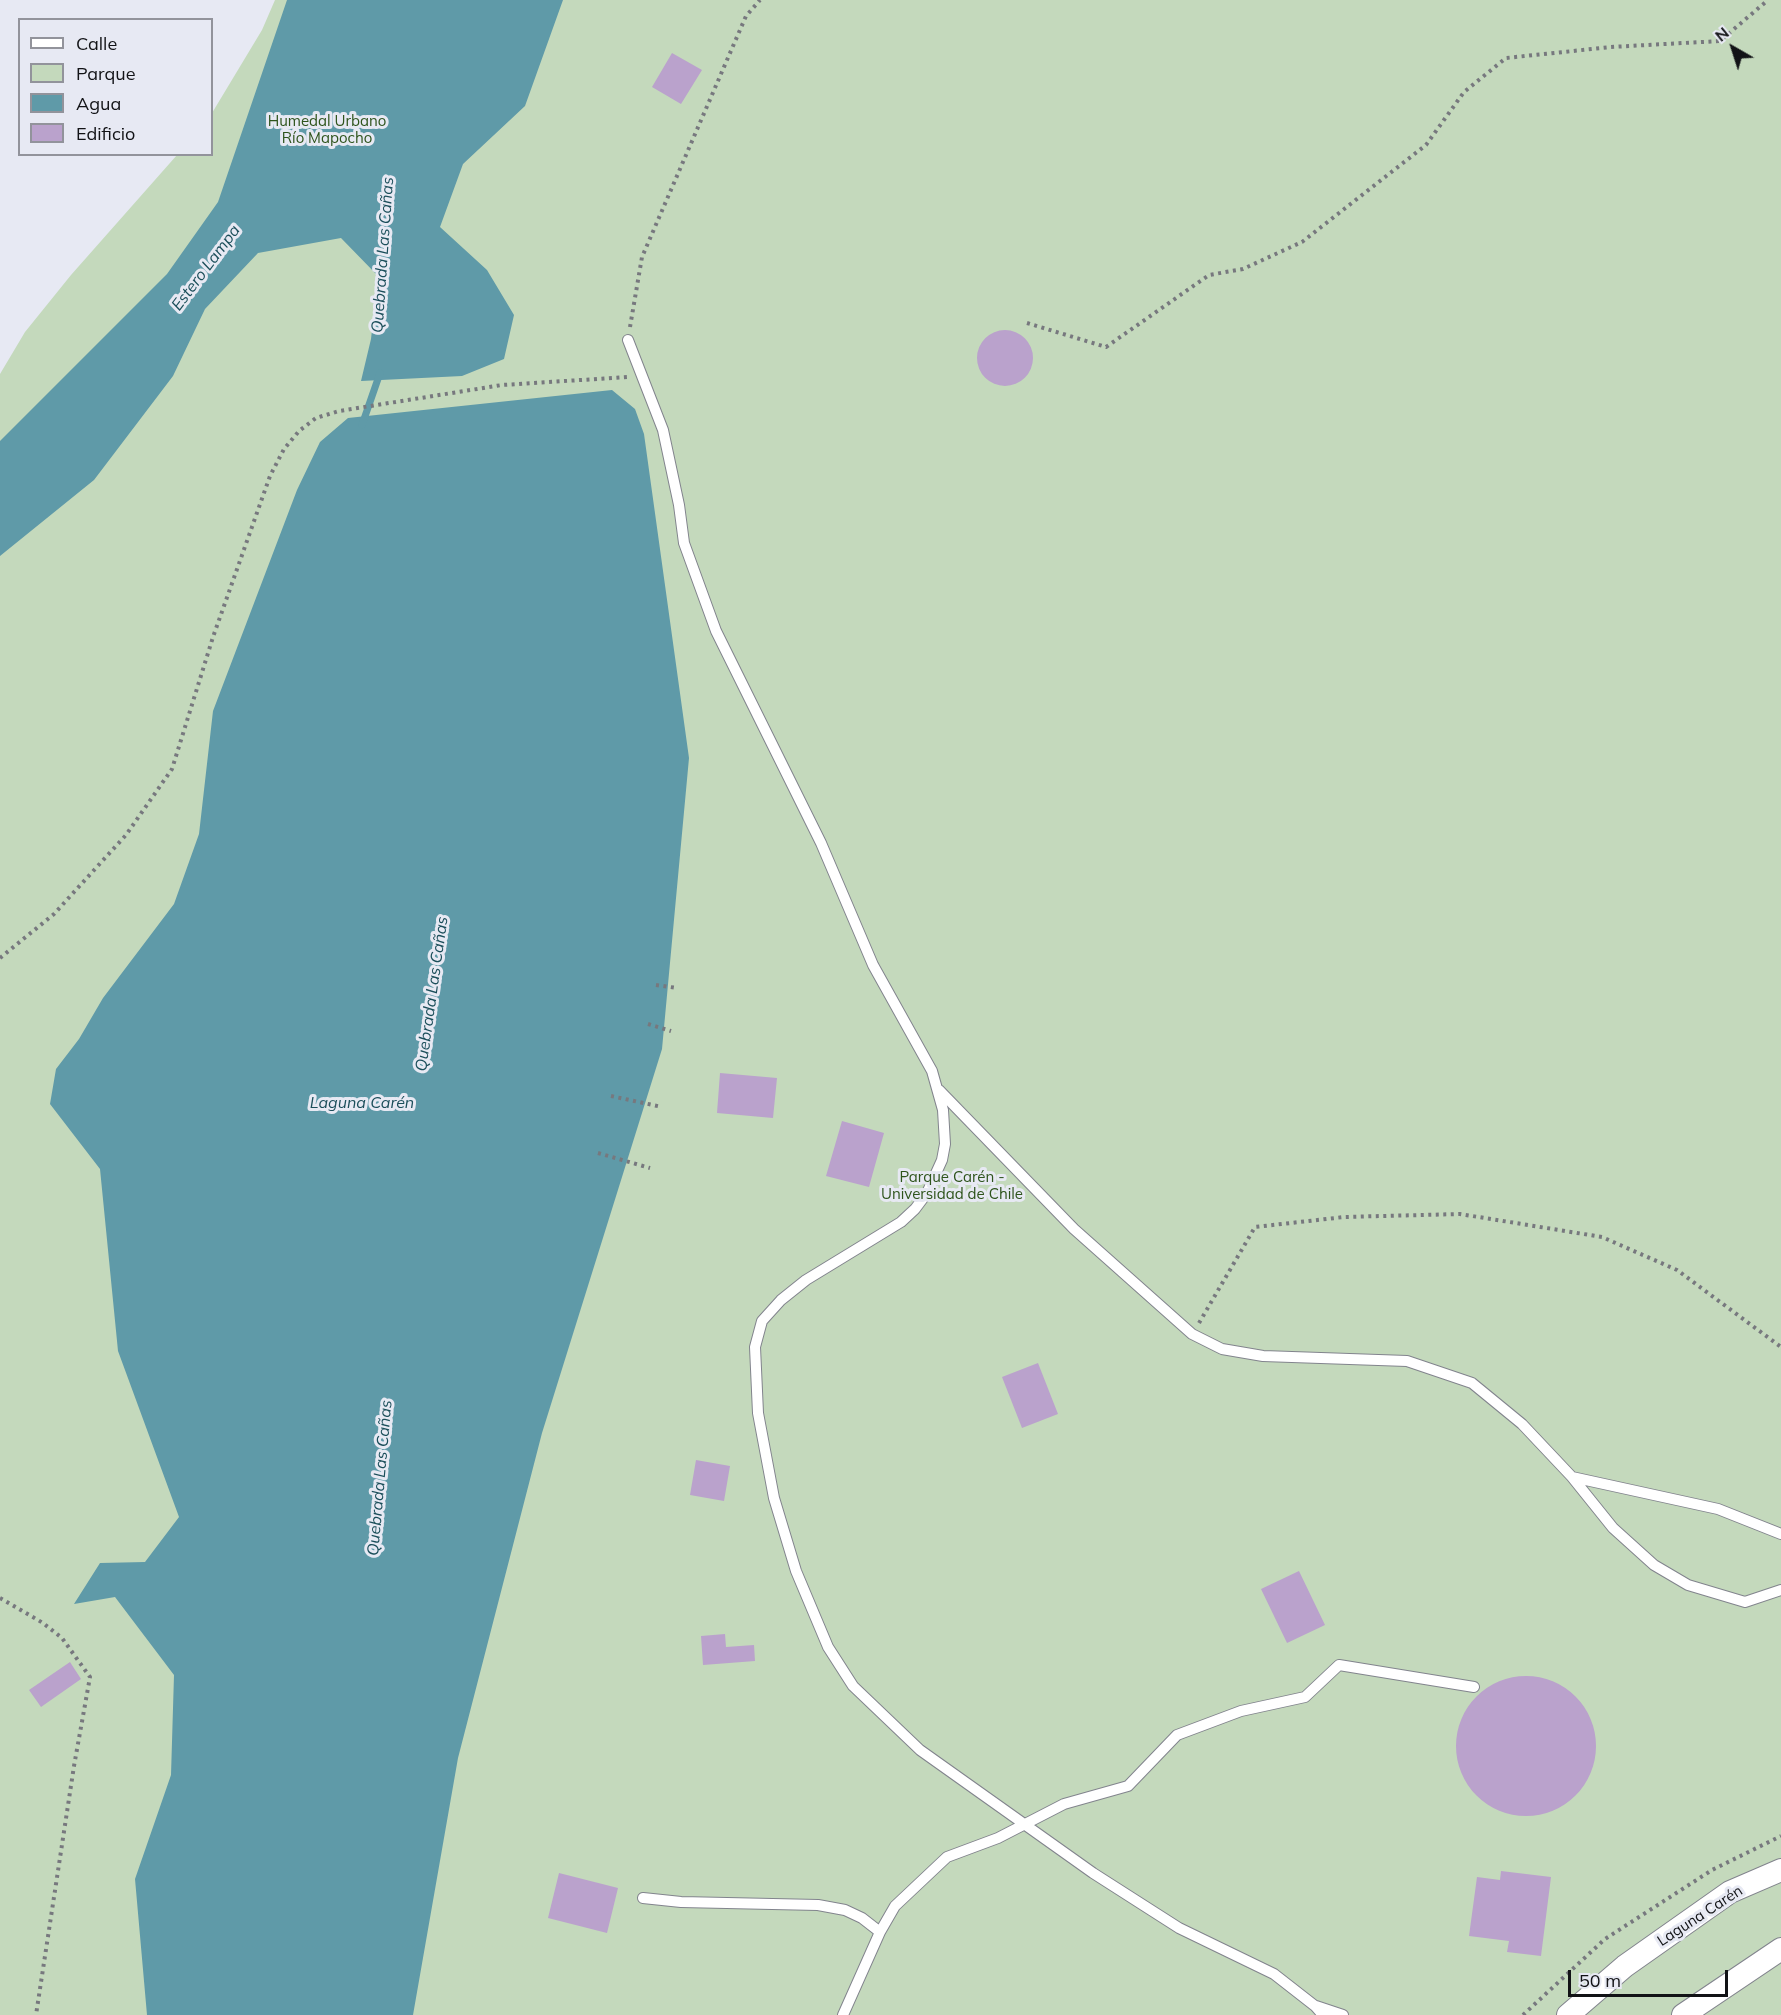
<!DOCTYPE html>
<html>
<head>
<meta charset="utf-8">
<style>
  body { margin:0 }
  #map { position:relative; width:1781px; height:2015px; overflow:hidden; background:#e7e9f3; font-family:Mulish,sans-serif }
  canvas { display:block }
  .legend { position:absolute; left:18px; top:18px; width:195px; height:138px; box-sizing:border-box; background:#e7e9f3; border:2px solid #92939b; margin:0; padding:8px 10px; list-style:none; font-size:18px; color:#121316 }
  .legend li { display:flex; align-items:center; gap:12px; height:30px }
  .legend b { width:30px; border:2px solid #92939b }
  .north { position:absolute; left:1703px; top:18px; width:60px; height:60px; -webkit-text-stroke:4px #e7e9f3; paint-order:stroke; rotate:321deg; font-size:16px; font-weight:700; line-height:24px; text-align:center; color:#121316 }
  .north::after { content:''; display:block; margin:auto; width:21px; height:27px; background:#121316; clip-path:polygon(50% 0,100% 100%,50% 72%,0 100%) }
  .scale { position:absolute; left:1568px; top:1970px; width:160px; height:27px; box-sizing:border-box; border:3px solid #121316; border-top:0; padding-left:8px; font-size:18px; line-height:21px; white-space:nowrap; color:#121316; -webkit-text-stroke:4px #e7e9f3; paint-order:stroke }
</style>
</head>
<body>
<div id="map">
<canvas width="1781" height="2015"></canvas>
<ul class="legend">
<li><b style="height:8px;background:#fff"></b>Calle</li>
<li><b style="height:16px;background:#c4d9bc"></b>Parque</li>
<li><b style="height:16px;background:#5f9aa8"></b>Agua</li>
<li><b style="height:16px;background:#baa2cc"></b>Edificio</li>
</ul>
<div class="north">N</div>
<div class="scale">50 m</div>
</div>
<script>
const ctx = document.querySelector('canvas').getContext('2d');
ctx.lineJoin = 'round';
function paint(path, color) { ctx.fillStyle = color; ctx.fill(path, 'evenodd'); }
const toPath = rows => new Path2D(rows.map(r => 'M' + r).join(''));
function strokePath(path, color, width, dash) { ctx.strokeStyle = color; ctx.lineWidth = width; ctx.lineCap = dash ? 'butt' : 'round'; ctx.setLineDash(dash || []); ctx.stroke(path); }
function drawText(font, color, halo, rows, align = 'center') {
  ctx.font = font + ' Mulish,sans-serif'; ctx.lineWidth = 6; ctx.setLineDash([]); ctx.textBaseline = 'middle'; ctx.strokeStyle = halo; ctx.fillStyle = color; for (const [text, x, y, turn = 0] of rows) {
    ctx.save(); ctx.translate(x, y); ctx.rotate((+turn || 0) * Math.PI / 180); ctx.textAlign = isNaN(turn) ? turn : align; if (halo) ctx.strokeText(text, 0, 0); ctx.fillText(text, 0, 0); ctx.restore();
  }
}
const green = toPath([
  [275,0,1781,0,1781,2015,0,2015,0,374,25,332,71,275,177,155,212,154,212,113,262,30]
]);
const water = toPath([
  [287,0,563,0,525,106,463,164,440,227,487,270,514,315,504,359,462,376,361,381,371,339,378,276,341,238,258,253,205,309,173,376,94,480,0,556,0,441,167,274,218,202],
  [612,390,635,409,644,434,689,758,662,1049,542,1433,458,1758,413,2015,147,2015,135,1879,171,1775,174,1675,115,1597,74,1604,100,1563,145,1562,179,1517,118,1351,100,1169,50,1104,56,1069,79,1039,103,998,174,904,199,834,213,711,297,490,320,442,348,418]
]);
const stream = toPath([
  [362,425,380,373]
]);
const building = toPath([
  [672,53,702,70,681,104,652,87],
  '977 358a28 28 0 1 1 56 0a28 28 0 1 1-56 0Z',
  [720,1073,777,1078,773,1118,717,1113],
  [842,1121,884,1133,869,1187,826,1176],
  [1038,1363,1058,1414,1022,1428,1002,1377],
  [696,1460,730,1466,724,1501,690,1495],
  [1299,1571,1325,1625,1287,1643,1261,1589],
  [725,1634,726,1647,754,1645,755,1661,703,1665,701,1636],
  [70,1662,81,1679,41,1707,29,1690],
  '1456 1746a70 70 0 1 1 140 0a70 70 0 1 1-140 0Z',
  [1501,1871,1551,1877,1541,1956,1507,1952,1509,1941,1469,1936,1477,1877,1500,1880],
  [559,1873,618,1888,607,1933,548,1918]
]);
const path = toPath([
  [1027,323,1106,347,1209,275,1243,269,1302,242,1426,145,1464,92,1506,58,1611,47,1720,41,1768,0],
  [630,327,642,257,746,16,760,0],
  [0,958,54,914,126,835,172,769,213,637,270,476,284,449,299,431,316,418,339,411,502,385,628,377],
  [656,985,677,988],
  [648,1024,671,1031],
  [611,1096,662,1107],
  [598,1153,650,1168],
  [1199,1323,1255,1227,1344,1217,1460,1214,1602,1237,1677,1270,1781,1347],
  [0,1598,43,1623,62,1638,90,1677,74,1766,36,2015],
  [1523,2015,1605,1939,1712,1870,1781,1836]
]);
const lane = toPath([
  [628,340,663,430,679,505,684,543,716,631,821,843,873,965,932,1071,943,1110,945,1144,942,1160,927,1193,915,1209,901,1222,806,1280,781,1300,762,1321,755,1347,758,1413,774,1498,796,1571,828,1647,853,1686,920,1750,1093,1873,1179,1928,1274,1974,1315,2006,1323,2015],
  [939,1090,1074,1229,1192,1334,1222,1349,1263,1356,1407,1361,1472,1383,1522,1424,1572,1477,1613,1528,1654,1565,1688,1585,1745,1602,1781,1590],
  [1572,1477,1718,1509,1781,1534],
  [643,1898,681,1902,818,1905,845,1910,862,1918,880,1932],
  [1316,2006,1343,2015],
  [843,2015,880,1932,895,1906,947,1857,998,1838,1064,1804,1128,1786,1177,1735,1241,1711,1305,1697,1339,1665,1474,1687]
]);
const street = toPath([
  [1568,2015,1625,1966,1730,1892,1781,1870],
  [1683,2015,1781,1949]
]);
const parkNames = [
  ["Humedal Urbano",327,121],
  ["Río Mapocho",327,138],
  ["Parque Carén -",952,1177],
  ["Universidad de Chile",952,1194]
];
const streetNames = [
  ["Laguna Carén",1700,1916,-33]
];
const waterNames = [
  ["Quebrada Las Cañas",383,255,-86],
  ["Estero Lampa",206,268,-53],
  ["Quebrada Las Cañas",432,994,-82],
  ["Laguna Carén",362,1103],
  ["Quebrada Las Cañas",380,1478,-85]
];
paint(green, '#c4d9bc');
paint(water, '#5f9aa8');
strokePath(stream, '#5f9aa8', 7);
paint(building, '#baa2cc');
strokePath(lane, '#82848d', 12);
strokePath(street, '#82848d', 24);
strokePath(path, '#77787e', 4, [3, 4.5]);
strokePath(lane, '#fff', 10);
strokePath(street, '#fff', 22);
drawText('15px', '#2e541c', '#e7e9f3', parkNames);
drawText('15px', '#121316', '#e7e9f3', streetNames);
drawText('italic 16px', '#1b4e5a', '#e7e9f3', waterNames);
</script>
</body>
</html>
